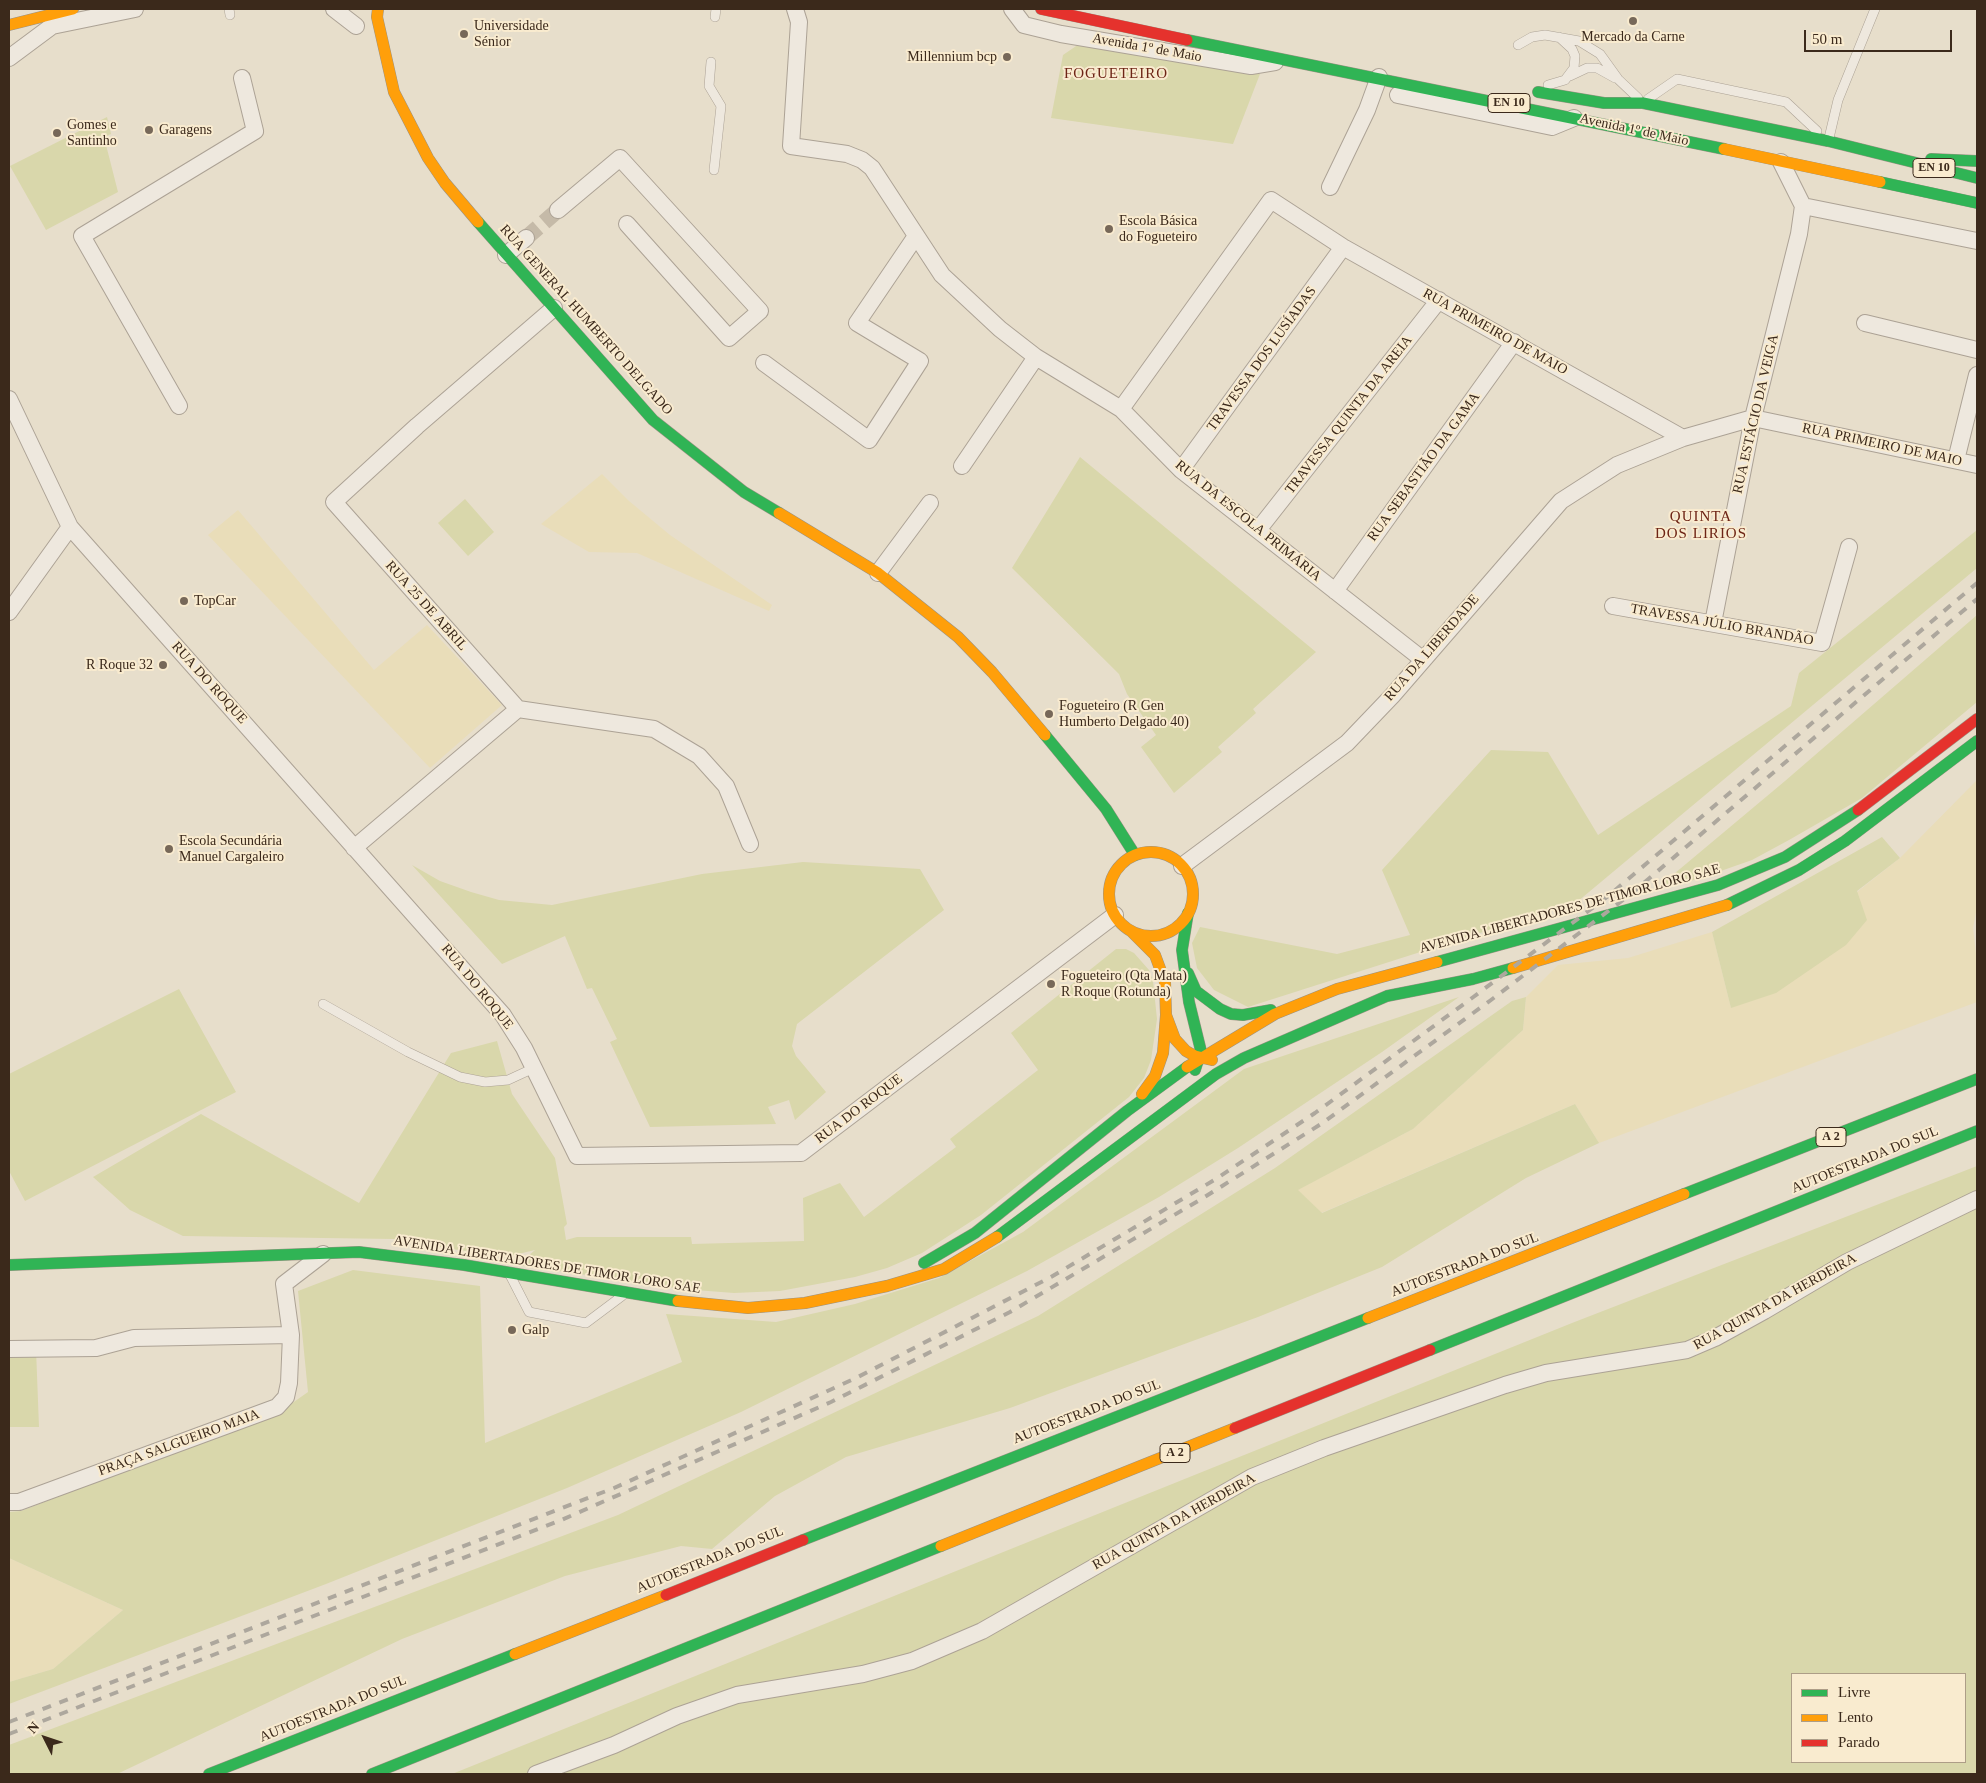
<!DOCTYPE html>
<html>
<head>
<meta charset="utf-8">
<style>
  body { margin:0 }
  #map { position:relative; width:1986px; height:1783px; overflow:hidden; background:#e7decb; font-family:Georgia,serif }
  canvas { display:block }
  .frame { position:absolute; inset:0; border:10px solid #3b291b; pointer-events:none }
  .legend { position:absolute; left:1791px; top:1673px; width:175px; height:90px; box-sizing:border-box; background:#f9ebcf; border:1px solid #ad9d87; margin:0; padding:6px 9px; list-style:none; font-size:15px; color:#3b291b }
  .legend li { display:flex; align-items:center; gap:10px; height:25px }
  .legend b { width:25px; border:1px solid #ad9d87 }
  .north { position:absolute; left:20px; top:1713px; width:50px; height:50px; -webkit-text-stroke:4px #f9ebcf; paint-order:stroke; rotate:311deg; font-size:14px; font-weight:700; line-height:20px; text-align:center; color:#3b291b }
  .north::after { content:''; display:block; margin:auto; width:18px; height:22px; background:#3b291b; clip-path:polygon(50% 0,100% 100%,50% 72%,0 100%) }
  .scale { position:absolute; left:1804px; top:30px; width:148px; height:22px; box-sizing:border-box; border:2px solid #3b291b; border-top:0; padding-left:6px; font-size:15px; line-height:18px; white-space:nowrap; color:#3b291b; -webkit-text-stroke:4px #f9ebcf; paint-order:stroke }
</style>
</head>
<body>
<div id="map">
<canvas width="1986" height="1783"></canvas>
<div class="frame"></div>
<ul class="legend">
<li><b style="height:6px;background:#30b455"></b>Livre</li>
<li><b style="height:6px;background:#ff9f0a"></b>Lento</li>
<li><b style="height:6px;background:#e5322d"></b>Parado</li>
</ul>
<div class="north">N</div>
<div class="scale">50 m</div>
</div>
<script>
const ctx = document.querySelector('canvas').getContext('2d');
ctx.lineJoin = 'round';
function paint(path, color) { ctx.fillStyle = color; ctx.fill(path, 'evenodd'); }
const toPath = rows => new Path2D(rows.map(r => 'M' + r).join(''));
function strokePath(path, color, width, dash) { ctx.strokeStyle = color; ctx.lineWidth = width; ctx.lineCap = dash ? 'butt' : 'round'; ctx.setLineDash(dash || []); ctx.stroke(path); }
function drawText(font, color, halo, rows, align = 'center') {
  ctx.font = font + ' Georgia,serif'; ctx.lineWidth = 4; ctx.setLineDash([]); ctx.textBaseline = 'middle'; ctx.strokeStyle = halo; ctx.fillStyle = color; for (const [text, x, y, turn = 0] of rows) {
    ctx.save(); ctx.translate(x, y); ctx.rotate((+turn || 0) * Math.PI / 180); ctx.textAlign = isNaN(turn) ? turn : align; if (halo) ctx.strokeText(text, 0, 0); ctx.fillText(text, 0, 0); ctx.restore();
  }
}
const farmland = toPath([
  [602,474,629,501,670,535,772,605,769,611,637,553,589,552,541,524],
  [238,510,374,670,427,625,502,705,430,768,208,535],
  [1977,780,1977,907,1973,928,1977,962,1977,1002,1599,1143,1575,1104,1321,1213,1297,1190,1413,1129,1523,1030,1526,997,1558,965,1628,958,1712,932,1731,1008,1857,892,1900,858],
  [9,1558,123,1610,53,1669,9,1682]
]);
const green = toPath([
  [1082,42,1260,74,1233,144,1051,118,1063,55],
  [107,117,111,134,104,137,118,192,46,230,10,166],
  [1080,457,1316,652,1253,709,1256,713,1218,747,1222,752,1174,793,1141,747,1156,735,1127,694,1119,674,1012,568],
  [465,499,494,532,468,556,438,523],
  [1977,530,1977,568,1577,902,1248,1007,1214,990,1197,968,1192,943,1200,927,1337,954,1410,935,1382,870,1491,750,1548,752,1598,835,1791,706,1799,673],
  [1977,615,1977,702,1862,798,1789,840,1752,860,1698,879,1656,889,1785,781],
  [1882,837,1900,858,1857,891,1867,920,1846,945,1776,993,1731,1008,1712,932],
  [803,862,920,869,944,910,797,1024,792,1046,796,1056,826,1092,795,1120,789,1100,768,1107,776,1124,650,1127,610,1042,617,1039,592,988,587,989,565,936,502,964,412,865,440,881,471,892,499,900,552,905,702,874],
  [1116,949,1126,949,1134,953,1149,970,1153,981,1157,1019,1151,1060,1144,1078,1129,1097,981,1215,922,1253,887,1268,855,1277,780,1291,734,1293,682,1289,518,1265,535,1250,510,1256,458,1250,394,1239,183,1236,130,1210,93,1177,201,1114,359,1203,451,1053,497,1041,512,1094,555,1158,567,1224,564,1227,566,1240,577,1237,691,1237,692,1244,804,1241,803,1198,840,1183,864,1217,956,1147,950,1139,1038,1070,1011,1033],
  [179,989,236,1092,25,1201,9,1171,9,1074],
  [1459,997,1382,1052,1238,1148,1159,1197,1027,1271,741,1412,567,1488,326,1584,9,1704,9,1682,53,1669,123,1610,9,1558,9,1512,21,1511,281,1411,308,1392,298,1291,353,1270,480,1286,485,1443,682,1362,666,1314,776,1322,855,1304,939,1278,1023,1232,1244,1069],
  [1526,997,1523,1030,1413,1129,1298,1190,1322,1213,1575,1104,1599,1143,1526,1178,1382,1267,1258,1317,1010,1408,846,1457,775,1496,712,1549,681,1546,565,1576,402,1639,117,1774,9,1774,9,1745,618,1515,1038,1316,1275,1168,1512,1001],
  [1977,1166,1977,1774,452,1774,1572,1323],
  [1792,1674,1965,1674,1965,1762,1792,1762],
  [36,1349,39,1427,9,1427,9,1350]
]);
const streetTunnel = toPath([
  [526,238,558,210]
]);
const lane = toPath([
  [229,9,230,15],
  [715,17,716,9],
  [1518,45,1532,37,1545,35,1579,41,1600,54,1618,79,1638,98],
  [711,62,709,86,721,106,714,170],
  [1570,76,1587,68,1597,68,1615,78],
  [1548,85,1565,80,1574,68,1575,56,1572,49,1559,37],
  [1648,99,1677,79,1786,102,1817,131],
  [1829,138,1838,100,1875,9],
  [323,1004,408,1052,460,1077,485,1082,508,1080,534,1068],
  [510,1275,529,1312,586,1323,622,1296]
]);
const street = toPath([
  [334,9,356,26],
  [795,9,799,22,791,146,847,154,862,160,872,168,942,275,1000,329,1036,357,1121,409,1181,470,1422,659],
  [1012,9,1024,25,1061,34,1251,66,1275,62],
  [9,58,52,26,135,9],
  [1398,95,1552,127,1574,118],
  [1330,187,1367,110,1379,77],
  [1803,206,1977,241],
  [558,210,620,158,760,311,729,338,627,224],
  [506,255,526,238],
  [554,308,417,426,334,502,518,709,654,729,699,756,726,786,750,844],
  [1865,323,1977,350],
  [764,363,869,440,920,361,857,323,916,236],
  [9,399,70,527,503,1015,524,1048,577,1156,801,1153,1115,915],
  [179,406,82,236,255,131,242,78],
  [1121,409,1271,200,1343,247,1683,438,1753,418,1977,465],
  [1956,460,1977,375],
  [962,466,1036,357],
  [1181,470,1343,247],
  [1258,530,1439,300],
  [878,573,930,503],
  [1335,591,1514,342],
  [1613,606,1822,643,1849,547],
  [9,612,70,527],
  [1713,623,1753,418,1799,234,1803,206,1781,162],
  [354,848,518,709],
  [1182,866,1347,743,1392,696,1561,501,1617,465,1683,438],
  [9,1349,96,1348,134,1338,291,1335],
  [9,1502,19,1502,277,1407,286,1397,289,1383,291,1335,284,1284,323,1254],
  [536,1774,614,1745,677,1716,737,1695,863,1674,912,1661,982,1631,1252,1477,1324,1448,1505,1385,1546,1373,1687,1350,1715,1338,1764,1311,1847,1262,1977,1199]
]);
const fast = toPath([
  [1187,40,1724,149],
  [1538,92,1604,103,1643,103,1828,141,1977,178],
  [1931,159,1977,161],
  [1880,182,1977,203],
  [478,222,653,420,744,492,779,513],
  [1045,735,1106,809,1135,855],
  [1727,905,1799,870,1845,841,1977,741],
  [1188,913,1182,950,1189,1002,1201,1051,1195,1070],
  [1437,962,1718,885,1785,857,1858,810],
  [1188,973,1196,991,1220,1009,1231,1014,1243,1015,1271,1010],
  [1684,1194,1977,1079],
  [997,1237,1216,1074,1244,1058,1387,996,1473,979,1513,968],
  [924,1263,975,1233,1127,1111,1187,1067],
  [9,1265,359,1252,464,1265,678,1301],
  [1430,1350,1977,1131],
  [803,1540,1368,1318],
  [209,1774,515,1654],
  [372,1774,941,1546]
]);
const slow = toPath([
  [378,9,377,17,394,92,428,158,445,183,478,222],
  [9,25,73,9],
  [1724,149,1880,182],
  [779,513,878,573,958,637,992,672,1045,735],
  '1109 894a42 42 0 1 1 84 0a42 42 0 1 1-84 0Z',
  [1131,931,1155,955,1165,982,1166,1015,1163,1053,1155,1076,1142,1094],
  [1513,968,1727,905],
  [1166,1015,1175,1039,1186,1051,1195,1056,1212,1060],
  [1187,1067,1275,1014,1337,989,1437,962],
  [678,1301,748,1308,805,1303,887,1286,944,1269,997,1237],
  [1368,1318,1684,1194],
  [941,1546,1235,1428],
  [515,1654,666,1595]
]);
const jam = toPath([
  [1041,9,1187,40],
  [1858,810,1977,719],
  [1235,1428,1430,1350],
  [666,1595,803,1540]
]);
const rail = toPath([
  [9,1722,614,1488,856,1378,1051,1277,1216,1179,1315,1113,1472,998,1607,897,1977,583],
  [9,1734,559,1521,831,1402,1010,1312,1203,1198,1321,1124,1491,1000,1632,893,1977,599]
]);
const markers = [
  [1633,21,5,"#776859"],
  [464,34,5,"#776859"],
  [1007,57,5,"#776859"],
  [149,130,5,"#776859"],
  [57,133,5,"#776859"],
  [1109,229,5,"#776859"],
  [184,601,5,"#776859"],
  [163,665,5,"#776859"],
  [1049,714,5,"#776859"],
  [169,849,5,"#776859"],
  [1051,984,5,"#776859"],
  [512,1330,5,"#776859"]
];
const shields = [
  [1509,103,42],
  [1934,168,42],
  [1831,1137,30],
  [1175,1453,30]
];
const shieldNames = [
  ["EN 10",1509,103],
  ["EN 10",1934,168],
  ["A 2",1831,1137],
  ["A 2",1175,1453]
];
const poiNames = [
  ["Universidade",474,26],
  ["Sénior",474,42],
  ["Mercado da Carne",1633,37,"center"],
  ["Millennium bcp",997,57,"right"],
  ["Gomes e",67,125],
  ["Santinho",67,141],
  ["Garagens",159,130],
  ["Escola Básica",1119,221],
  ["do Fogueteiro",1119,237],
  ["TopCar",194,601],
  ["R Roque 32",153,665,"right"],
  ["Fogueteiro (R Gen",1059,706],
  ["Humberto Delgado 40)",1059,722],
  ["Escola Secundária",179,841],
  ["Manuel Cargaleiro",179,857],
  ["Fogueteiro (Qta Mata)",1061,976],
  ["R Roque (Rotunda)",1061,992],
  ["Galp",522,1330]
];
const streetNames = [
  ["Avenida 1º de Maio",1147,48,10],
  ["Avenida 1º de Maio",1634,130,12],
  ["RUA GENERAL HUMBERTO DELGADO",586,320,48],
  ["RUA PRIMEIRO DE MAIO",1495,332,29],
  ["TRAVESSA DOS LUSÍADAS",1262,359,-54],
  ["RUA ESTÁCIO DA VEIGA",1756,414,-77],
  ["TRAVESSA QUINTA DA AREIA",1349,415,-52],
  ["RUA PRIMEIRO DE MAIO",1882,445,12],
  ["RUA SEBASTIÃO DA GAMA",1424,467,-54],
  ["RUA DA ESCOLA PRIMÁRIA",1248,521,39],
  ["RUA 25 DE ABRIL",426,606,48],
  ["TRAVESSA JÚLIO BRANDÃO",1722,625,10],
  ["RUA DA LIBERDADE",1432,648,-49],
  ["RUA DO ROQUE",209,683,48],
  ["AVENIDA LIBERTADORES DE TIMOR LORO SAE",1570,909,-15],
  ["RUA DO ROQUE",477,987,51],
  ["RUA DO ROQUE",859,1109,-37],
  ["AUTOESTRADA DO SUL",1865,1160,-22],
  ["AVENIDA LIBERTADORES DE TIMOR LORO SAE",547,1265,9],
  ["AUTOESTRADA DO SUL",1465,1265,-21],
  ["RUA QUINTA DA HERDEIRA",1775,1302,-29],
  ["AUTOESTRADA DO SUL",1087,1412,-21],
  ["PRAÇA SALGUEIRO MAIA",179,1443,-20],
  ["RUA QUINTA DA HERDEIRA",1174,1522,-29],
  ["AUTOESTRADA DO SUL",710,1560,-22],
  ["AUTOESTRADA DO SUL",333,1709,-22]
];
const neighbourhoodNames = [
  ["FOGUETEIRO",1116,74],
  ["QUINTA",1701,517],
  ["DOS LIRIOS",1701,534]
];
paint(farmland, '#e9ddb9');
paint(green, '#d9d7ab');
strokePath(streetTunnel, '#c5baa8', 16, [16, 8]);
strokePath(lane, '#aca295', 10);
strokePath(street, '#aca295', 18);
strokePath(fast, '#9b9284', 12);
strokePath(slow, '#9b9284', 12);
strokePath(jam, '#9b9284', 12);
strokePath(lane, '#eee8de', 9);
strokePath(street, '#eee8de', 16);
strokePath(fast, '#30b455', 11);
strokePath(slow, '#ff9f0a', 11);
strokePath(jam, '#e5322d', 11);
strokePath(rail, '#ada79d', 4, [9, 9]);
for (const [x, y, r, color] of markers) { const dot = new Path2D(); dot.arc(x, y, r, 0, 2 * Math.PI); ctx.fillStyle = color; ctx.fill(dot); strokePath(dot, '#f9ebcf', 2); }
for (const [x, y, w] of shields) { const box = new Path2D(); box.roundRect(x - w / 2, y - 9.5, w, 19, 4); ctx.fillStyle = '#f9ebcf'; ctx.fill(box); strokePath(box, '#3b291b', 1); }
drawText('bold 12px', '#3b291b', null, shieldNames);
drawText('14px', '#3b291b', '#f9ebcf', poiNames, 'left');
drawText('14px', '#3b291b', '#f9ebcf', streetNames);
ctx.letterSpacing = '1px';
drawText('15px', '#6d2415', '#f9ebcf', neighbourhoodNames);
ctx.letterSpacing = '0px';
</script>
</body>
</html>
